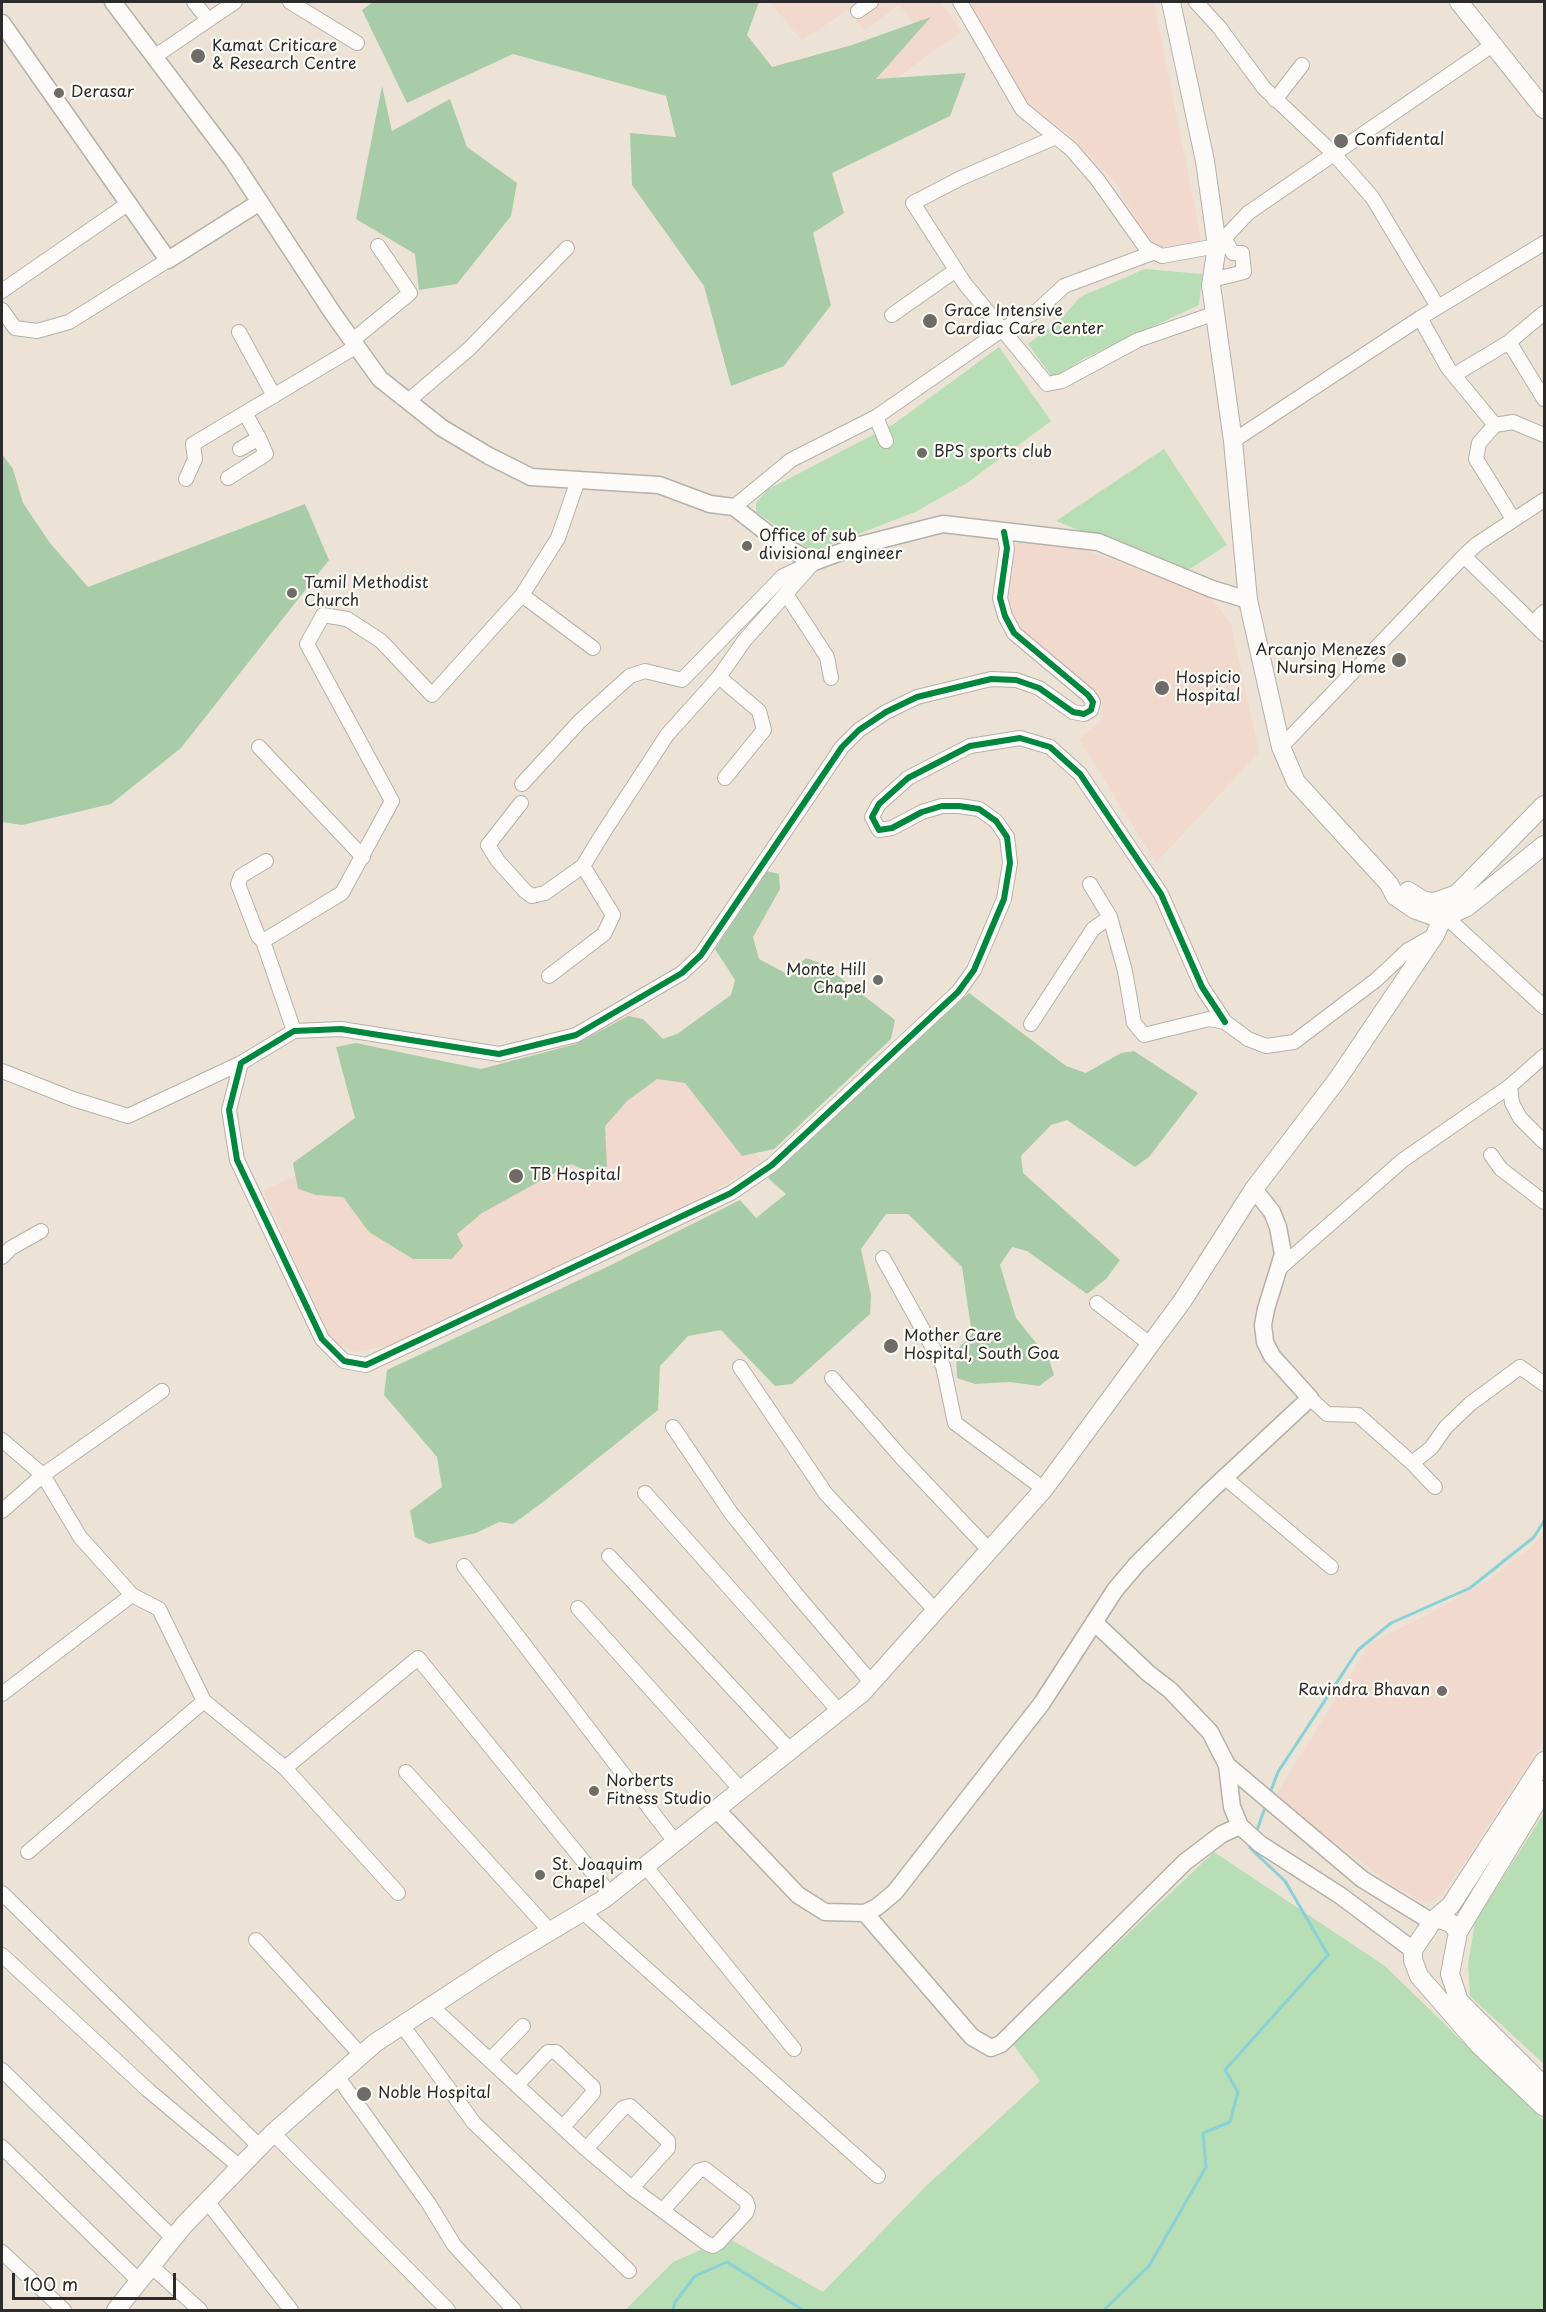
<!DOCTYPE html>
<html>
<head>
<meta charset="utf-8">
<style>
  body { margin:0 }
  #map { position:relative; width:1546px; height:2312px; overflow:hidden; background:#ece3d6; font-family:"Playpen Sans",sans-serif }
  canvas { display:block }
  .frame { position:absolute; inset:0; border:3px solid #2b2b2b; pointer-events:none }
  .scale { position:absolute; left:12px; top:2273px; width:164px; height:27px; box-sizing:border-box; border:3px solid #2b2b2b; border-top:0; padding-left:8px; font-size:18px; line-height:21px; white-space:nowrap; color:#2b2b2b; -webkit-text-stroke:4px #fdfcf7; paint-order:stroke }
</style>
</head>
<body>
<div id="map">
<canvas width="1546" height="2312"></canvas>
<div class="frame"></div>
<div class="scale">100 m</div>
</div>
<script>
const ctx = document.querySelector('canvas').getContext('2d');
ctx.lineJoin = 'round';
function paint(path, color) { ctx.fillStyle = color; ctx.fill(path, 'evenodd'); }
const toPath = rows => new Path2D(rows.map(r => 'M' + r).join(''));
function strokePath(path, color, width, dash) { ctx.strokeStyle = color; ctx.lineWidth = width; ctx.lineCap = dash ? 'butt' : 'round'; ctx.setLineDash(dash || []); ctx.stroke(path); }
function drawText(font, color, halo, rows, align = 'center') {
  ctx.font = font + ' "Playpen Sans",sans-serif'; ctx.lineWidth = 4.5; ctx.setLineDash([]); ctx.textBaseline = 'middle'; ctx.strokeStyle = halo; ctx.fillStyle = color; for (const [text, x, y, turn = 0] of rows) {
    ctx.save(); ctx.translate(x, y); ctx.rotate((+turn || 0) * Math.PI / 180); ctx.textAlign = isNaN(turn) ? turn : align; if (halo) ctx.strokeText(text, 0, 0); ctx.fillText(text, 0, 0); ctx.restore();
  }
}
const built = toPath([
  [770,2,940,2,962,31,884,87,868,64,917,27,899,5,865,30,848,10,802,41],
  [969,2,1154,2,1202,244,1163,251,1150,244,1116,183,1067,133,1026,102],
  [1019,543,1072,545,1210,597,1231,624,1259,752,1156,863,1079,739,1102,720,1100,705,1017,636,1001,599,1006,555],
  [634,1010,762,1161,713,1192,402,1343,356,1352,332,1341,263,1191,379,1135,495,1085],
  [1544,1531,1544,1740,1443,1894,1431,1902,1420,1901,1391,1884,1274,1798,1370,1643,1435,1611,1491,1578,1533,1546]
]);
const green = toPath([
  [1145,269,1202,274,1199,305,1085,358,1053,378,1028,344,1062,318,1080,297],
  [999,347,1051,421,967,483,915,512,819,549,809,549,756,512,756,503,767,490,894,424],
  [1164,449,1227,545,1185,572,1056,521],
  [1544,1813,1544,2064,1470,1996,1468,1964,1475,1922],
  [1214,1852,1385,1966,1544,2121,1544,2310,625,2310,673,2262,728,2238,823,2292,925,2187,1040,2081,1012,2043]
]);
const forest = toPath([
  [373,2,759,2,747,35,772,67,852,45,931,17,876,79,966,73,950,116,832,173,844,213,813,233,831,305,784,366,731,386,704,286,632,185,630,133,676,137,666,96,513,54,407,103,362,10],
  [382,86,392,131,450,99,467,147,517,183,511,216,457,284,419,290,415,254,356,219],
  [2,454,13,469,23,503,50,543,88,587,305,504,329,560,181,748,111,804,22,825,2,822],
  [766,871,779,874,780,889,753,937,759,959,787,974,806,958,823,964,895,1020,891,1039,774,1149,742,1156,685,1083,657,1079,627,1101,605,1126,607,1166,596,1175,571,1164,482,1213,457,1234,463,1246,452,1259,413,1259,369,1232,343,1197,316,1195,298,1189,293,1163,355,1118,336,1047,356,1043,481,1069,576,1044,628,1016,643,1019,663,1039,677,1034,731,995,735,980,715,949],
  [969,993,1066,1066,1086,1073,1121,1053,1134,1051,1198,1093,1149,1157,1135,1167,1067,1120,1051,1125,1021,1156,1023,1173,1120,1260,1106,1279,1087,1294,1027,1251,1012,1247,1000,1265,1016,1318,1049,1359,1054,1375,1039,1386,1010,1382,975,1384,957,1378,956,1351,972,1334,962,1267,908,1214,886,1214,861,1249,871,1295,870,1314,792,1384,775,1386,721,1330,688,1336,660,1366,658,1410,547,1499,513,1524,499,1522,476,1533,429,1544,415,1537,410,1511,442,1487,437,1457,384,1395,387,1370,609,1266,740,1200,756,1218,786,1194,768,1178,905,1048]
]);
const stream = toPath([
  [1270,1793,1278,1772,1358,1650,1391,1623,1470,1588,1534,1537,1544,1521],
  [1256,1833,1266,1805],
  [673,2310,675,2302,695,2276,727,2262,803,2310],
  [1104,2310,1149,2266,1206,2167,1203,2133,1230,2122,1238,2092,1225,2070,1328,1955,1285,1881,1250,1848,1252,1844]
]);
const minor = toPath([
  [194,2,208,20],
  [290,2,357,43],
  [960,2,1022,109,1071,149,1097,179,1146,248,1162,256,1217,246,1248,213,1494,44],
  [1196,2,1219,27,1264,88,1334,154,1372,197,1438,307],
  [858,11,871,2],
  [154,57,235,2],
  [1275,100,1302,65],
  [1056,137,961,178,913,203,965,284,1047,384,1062,381,1138,340,1213,314],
  [1212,280,1244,272,1242,253,1233,253,1224,238],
  [2,291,129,203],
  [2,310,15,328,37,331,69,322,168,260],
  [892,315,956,270],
  [1420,318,1448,368,1495,425,1479,443,1476,459,1513,519],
  [239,332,274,396],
  [353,340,410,293,378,246],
  [1509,342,1544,399],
  [1454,375,1509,342,1544,313],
  [408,401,469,349,567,248],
  [876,417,886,441],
  [1495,425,1513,422,1544,435],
  [1233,441,1420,318,1544,243],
  [240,449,259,438,245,413],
  [228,478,266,454,259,438],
  [186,479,195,459,193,444,357,346],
  [734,507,791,460,876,417,1003,329,1037,311,1064,286,1155,252],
  [1004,532,1007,548,1000,598,1005,616,1014,633,1088,695,1093,702,1091,710,1084,714,1073,712,1039,688,1016,680,991,679,917,697,886,712,859,730,842,747,701,955,682,973,576,1035,499,1054,341,1029,294,1031,241,1063,229,1110,237,1160,322,1339,344,1361,366,1365,731,1193,772,1165,958,992,974,970,1004,899,1010,863,1007,837,996,821,979,809,959,806,942,806,922,812,892,828,879,830,872,817,879,804,908,778,970,746,1020,738,1050,747,1080,774,1161,894,1202,987,1225,1022],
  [1464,556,1544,634],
  [786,594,827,657,831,678],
  [522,595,558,538,578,480],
  [1533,623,1544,612],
  [719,677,759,711,764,730,725,778],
  [259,747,363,857],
  [1281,747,1464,556,1477,544,1544,500],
  [522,784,580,721,630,676,645,671,682,680,783,576,809,564],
  [521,803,488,845,498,861,525,891,532,896,545,893,583,866],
  [1090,884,1110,917,1125,971,1134,1023,1144,1035,1209,1019,1225,1022,1248,1039,1266,1046,1294,1042,1376,980,1408,950,1433,936],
  [1444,915,1544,1007],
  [263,941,258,936,238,884,241,876,266,861],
  [549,976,604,934,613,915,583,866,605,830,667,735,719,677,744,641,814,562],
  [1031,1024,1093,929,1110,917],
  [294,1031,263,941,342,893,392,801,307,644,323,615,347,619,381,641,432,695,522,595,593,648],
  [2,1071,73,1099,128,1116,241,1063],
  [1510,1086,1512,1103,1520,1118,1544,1142],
  [1491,1155,1501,1169,1544,1202],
  [2,1257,11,1248,41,1231],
  [883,1258,943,1366,955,1423,1044,1489],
  [1281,1267,1403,1160,1510,1086,1544,1056],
  [1097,1303,1150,1344],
  [740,1367,826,1494,936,1611],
  [832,1378,901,1457,990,1551],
  [1310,1398,1327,1414,1358,1415,1412,1463,1431,1448,1446,1427,1470,1404,1520,1367,1544,1384],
  [673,1427,731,1513,796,1594,871,1682],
  [2,1440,43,1475,2,1511],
  [1412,1463,1435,1487],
  [1224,1477,1331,1567],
  [645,1493,839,1711],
  [609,1556,791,1751],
  [464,1566,676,1843],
  [578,1608,742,1791],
  [2,1694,132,1595],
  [204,1701,285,1768],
  [406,1772,550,1931],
  [28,1852,204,1701,159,1609,132,1595,80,1537,43,1475,162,1391],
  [646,1867,794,2049],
  [2,1893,260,2147],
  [398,1893,285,1768,418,1658,611,1895],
  [583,1912,878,2176],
  [256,1940,361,2055],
  [2,1955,148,2090,240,2167],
  [431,2006,586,2149,632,2188,706,2243,713,2246,718,2243,746,2213,748,2207,746,2201,705,2169,698,2171,663,2210],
  [402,2025,474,2123,629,2271],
  [490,2060,523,2026],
  [2,2070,173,2238],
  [337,2076,429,2204,454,2245,514,2310],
  [517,2085,548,2052,556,2052,593,2087,593,2093,563,2127],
  [273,2133,448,2310],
  [2,2147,139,2281],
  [586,2149,623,2108,630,2106,668,2141,668,2148,632,2188],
  [207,2201,291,2310],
  [2,2252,64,2310],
  [151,2266,200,2310]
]);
const tertiary = toPath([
  [113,2,233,161,334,315,380,379,442,428,489,456,531,477,659,485,710,504,734,507,785,547,814,562,860,545,943,524,1098,542,1212,589,1248,600],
  [2,23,168,260,260,202],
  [1094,1622,1148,1673,1170,1690,1210,1732,1227,1765,1232,1807,1240,1826,1260,1844,1341,1896,1413,1950],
  [1227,1765,1362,1879,1432,1922],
  [718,1811,798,1895,825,1912,865,1913,877,1907,895,1892,1042,1703,1115,1590,1137,1564,1207,1494,1310,1398,1272,1356,1265,1342,1263,1325,1266,1309,1283,1254,1278,1227,1272,1212,1254,1189],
  [865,1913,972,2037,991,2048,1001,2044,1185,1862,1222,1834,1240,1826]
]);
const secondary = toPath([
  [1171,2,1205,161,1217,246,1211,285,1233,441,1248,600,1281,747,1296,782,1389,884,1395,896,1414,909,1433,916,1449,915,1467,907,1544,845],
  [1459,2,1544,109],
  [1408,891,1424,901,1435,902,1457,894,1544,805],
  [1544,1790,1458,1932,1450,1974,1459,2001,1544,2086],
  [1436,1918,1451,1905,1544,1761],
  [1458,1932,1451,1923,1436,1918,1432,1922,1413,1950,1413,1960,1419,1976,1479,2045,1544,2107],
  [116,2310,184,2225,273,2133,375,2043,497,1963,604,1899,862,1693,1044,1489,1183,1300,1254,1189,1337,1080,1435,935,1444,915]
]);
const cycleway = toPath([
  [1004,532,1007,548,1000,598,1005,616,1014,633,1088,695,1093,702,1091,710,1084,714,1073,712,1039,688,1016,680,991,679,917,697,886,712,859,730,842,747,701,955,682,973,576,1035,499,1054,341,1029,294,1031,241,1063,229,1110,237,1160,322,1339,344,1361,366,1365,731,1193,772,1165,958,992,974,970,1004,899,1010,863,1007,837,996,821,979,809,959,806,942,806,922,812,892,828,879,830,872,817,879,804,908,778,970,746,1020,738,1050,747,1080,774,1161,894,1202,987,1225,1022]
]);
const markers = [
  [198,56,8,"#6f6b67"],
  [59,93,6,"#6f6b67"],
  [1341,141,8,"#6f6b67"],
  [930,321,8,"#6f6b67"],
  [922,453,6,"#6f6b67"],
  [747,546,6,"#6f6b67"],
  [292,593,6,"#6f6b67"],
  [1399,660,8,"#6f6b67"],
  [1162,688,8,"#6f6b67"],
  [878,980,6,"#6f6b67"],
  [516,1176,8,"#6f6b67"],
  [891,1346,8,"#6f6b67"],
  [1442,1691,6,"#6f6b67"],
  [594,1791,6,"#6f6b67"],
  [540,1875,6,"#6f6b67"],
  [364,2094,8,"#6f6b67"]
];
const poiNames = [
  ["Kamat Criticare",212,47],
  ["& Research Centre",212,65],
  ["Derasar",71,93],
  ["Confidental",1354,141],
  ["Grace Intensive",944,312],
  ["Cardiac Care Center",944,330],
  ["BPS sports club",934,453],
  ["Office of sub",759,537],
  ["divisional engineer",759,555],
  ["Tamil Methodist",304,584],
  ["Church",304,602],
  ["Arcanjo Menezes",1386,651,"right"],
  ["Nursing Home",1386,669,"right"],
  ["Hospicio",1176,679],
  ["Hospital",1176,697],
  ["Monte Hill",866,971,"right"],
  ["Chapel",866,989,"right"],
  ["TB Hospital",530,1176],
  ["Mother Care",904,1337],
  ["Hospital, South Goa",904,1355],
  ["Ravindra Bhavan",1430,1691,"right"],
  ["Norberts",606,1782],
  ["Fitness Studio",606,1800],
  ["St. Joaquim",552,1866],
  ["Chapel",552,1884],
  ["Noble Hospital",378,2094]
];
paint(built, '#f2d9cd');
paint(green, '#b7deb4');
paint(forest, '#a8cca7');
strokePath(stream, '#89d1d7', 3);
strokePath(minor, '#b6b0a8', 16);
strokePath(tertiary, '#b6b0a8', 19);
strokePath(secondary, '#b6b0a8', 20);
strokePath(minor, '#fcfbf9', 14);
strokePath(tertiary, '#fcfbf9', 16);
strokePath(secondary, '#fcfbf9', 18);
strokePath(cycleway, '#00873e', 6);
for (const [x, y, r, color] of markers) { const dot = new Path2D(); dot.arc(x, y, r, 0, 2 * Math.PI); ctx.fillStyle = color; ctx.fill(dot); strokePath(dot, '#fdfcf7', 2); }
drawText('16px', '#2b2b2b', '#fdfcf7', poiNames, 'left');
</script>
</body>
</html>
